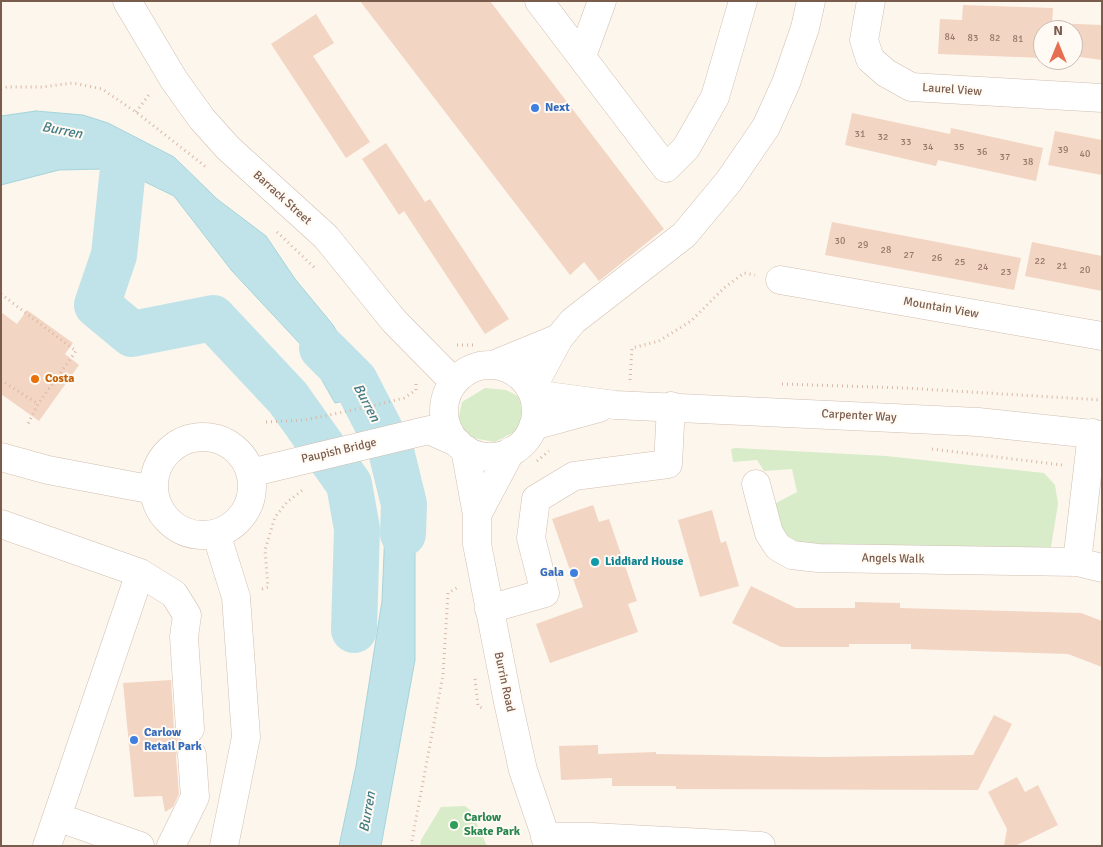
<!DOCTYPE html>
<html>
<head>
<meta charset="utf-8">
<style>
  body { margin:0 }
  #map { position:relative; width:1103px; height:847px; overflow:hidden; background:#fdf6ec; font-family:Signika,sans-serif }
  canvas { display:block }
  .frame { position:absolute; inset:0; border:2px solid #7a5c4d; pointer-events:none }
  .north { position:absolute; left:1033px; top:20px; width:50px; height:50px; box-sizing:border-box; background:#fffaf3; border:1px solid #cabbb1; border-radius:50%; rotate:0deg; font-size:14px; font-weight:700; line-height:20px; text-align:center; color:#7a5c4d }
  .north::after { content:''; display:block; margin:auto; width:18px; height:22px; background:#e76f51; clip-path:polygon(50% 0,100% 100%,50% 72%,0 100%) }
</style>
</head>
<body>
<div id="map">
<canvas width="1103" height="847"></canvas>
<div class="frame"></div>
<div class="north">N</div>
</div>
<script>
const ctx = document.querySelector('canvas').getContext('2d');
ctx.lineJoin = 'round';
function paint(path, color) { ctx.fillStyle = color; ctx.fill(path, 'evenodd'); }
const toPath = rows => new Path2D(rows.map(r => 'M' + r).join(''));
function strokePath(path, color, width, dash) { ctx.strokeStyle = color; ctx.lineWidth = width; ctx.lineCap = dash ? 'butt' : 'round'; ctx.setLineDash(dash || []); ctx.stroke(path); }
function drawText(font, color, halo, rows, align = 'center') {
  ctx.font = font + ' Signika,sans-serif'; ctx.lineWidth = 4; ctx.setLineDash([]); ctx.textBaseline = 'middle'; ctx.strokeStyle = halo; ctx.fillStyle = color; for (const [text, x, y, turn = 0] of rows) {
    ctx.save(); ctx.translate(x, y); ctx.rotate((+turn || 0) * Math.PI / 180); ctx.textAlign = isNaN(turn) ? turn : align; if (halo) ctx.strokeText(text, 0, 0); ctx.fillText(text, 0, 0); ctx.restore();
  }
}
const green = toPath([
  [485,388,506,390,518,396,523,410,521,424,518,430,495,442,467,437,462,433,458,421,462,402],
  [736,448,886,456,1044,473,1055,485,1058,504,1051,547,1046,550,805,546,785,536,777,513,776,503,797,492,792,469,764,471,757,460,733,462,731,449],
  [465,806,471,811,487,846,420,846,421,840,441,807]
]);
const water = toPath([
  [36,111,83,115,108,123,174,157,217,199,266,236,295,279,333,325,375,394,335,403,303,347,232,271,174,196,139,179,103,169,59,170,1,185,1,116,36,111],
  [409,469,415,489,415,660,381,846,339,846,356,766,382,601,385,530,380,476,409,469]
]);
const river = toPath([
  [124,159,114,255,97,305,132,334,213,318,288,398,349,484,357,529,354,630],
  [322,348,355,381,391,451,404,504,403,534]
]);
const building = toPath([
  [360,1,490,1,664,229,599,281,584,262,570,275],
  [963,5,1053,8,1052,23,1102,25,1102,60,1073,56,1073,59,1073,30,1043,30,1043,58,938,54,940,19,962,20],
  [316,14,334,43,313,56,370,142,346,158,271,44],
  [852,113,950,134,951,128,1043,148,1036,181,938,160,936,166,845,145],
  [1055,131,1102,140,1102,175,1048,165],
  [386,143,425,202,430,199,509,319,485,334,404,211,399,215,362,159],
  [832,222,1021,258,1014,290,825,255],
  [1032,242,1102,256,1102,291,1025,276],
  [27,310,73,343,65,354,79,365,39,421,1,394,1,312,17,324],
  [593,505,599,522,609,519,637,601,628,604,638,632,550,663,536,624,583,607,552,519],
  [712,510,721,543,726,541,739,586,700,597,678,520],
  [751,586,796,608,855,608,855,602,900,603,900,608,1081,613,1102,621,1102,667,1068,654,911,649,911,644,849,644,849,647,781,647,732,623],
  [171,680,174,730,177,738,183,743,178,749,176,756,179,794,173,807,165,812,162,796,134,797,123,683],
  [994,715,1012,724,978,790,676,789,676,786,612,786,612,778,561,780,559,746,598,745,598,754,656,752,656,754,822,757,973,755],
  [1017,777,1025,792,1038,785,1058,825,1015,846,1004,846,1007,829,988,792]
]);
const path = toPath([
  [1,89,7,87,42,87,73,83,102,89,136,112,206,167],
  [136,112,151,92],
  [277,232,316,269],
  [1,294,76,351,38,404,28,424],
  [457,345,475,345],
  [1,380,38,404],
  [630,380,632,348,659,341,691,321,724,288,744,273,755,275],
  [782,384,905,388,1102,400],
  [266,422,305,420,372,406,404,398,416,390,416,383],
  [932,449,1062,465],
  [537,461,549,451],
  [262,589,268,587,265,550,275,517,287,502,304,489],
  [475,679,478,706,482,708],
  [411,846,443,675,448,593,458,587]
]);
const minor = toPath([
  [127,1,174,80,202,119,228,148,326,237,394,321,454,382],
  [539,1,666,168,686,148,715,97,743,1],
  [871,1,864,40,870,59,886,73,911,87,1102,98],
  [582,56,602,1],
  [780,280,1102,336],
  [493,365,559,338],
  '444 411a46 46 0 1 1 92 0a46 46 0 1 1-92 0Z',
  [531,390,559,338,573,321,684,235,729,181,766,127,786,83,805,28,811,1],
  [533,394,615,405,978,422,1102,435],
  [533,426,599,408],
  '154 486a49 49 0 1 1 98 0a49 49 0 1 1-98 0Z',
  [465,449,477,515,477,544,508,702,523,770,549,846],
  [1,457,48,470,154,490],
  [250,473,429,430,458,443],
  [756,484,769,533,778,547,792,555,818,558,1077,562,1102,568],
  [477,515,511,451],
  [1,524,140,573,174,594,187,615,184,637,190,729],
  [216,533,236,597,246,737,224,846],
  [1077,562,1092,433],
  [489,609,545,593,531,538,536,499,574,476,668,464,671,406],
  [57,817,140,846],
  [545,837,592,837,761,846],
  [47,846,140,573],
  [171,846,195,797,192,755]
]);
const markers = [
  [535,108,5,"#3f7fe0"],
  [35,379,5,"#e8710a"],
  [595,562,5,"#0f9aa8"],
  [574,573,5,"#3f7fe0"],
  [134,740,5,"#3f7fe0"],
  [454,825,5,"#2e9e5b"]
];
const numberNames = [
  ["84",950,37],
  ["83",973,38],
  ["82",995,38],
  ["81",1018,39],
  ["31",860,134],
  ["32",883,137],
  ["33",906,142],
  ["34",928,147],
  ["35",959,147],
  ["39",1063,150],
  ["36",982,152],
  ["40",1085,154],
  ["37",1005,157],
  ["38",1028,162],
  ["30",840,241],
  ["29",863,245],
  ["28",886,250],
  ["27",909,255],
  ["26",937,258],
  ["22",1040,261],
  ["25",960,262],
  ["21",1062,266],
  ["24",983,267],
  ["20",1085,270],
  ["23",1006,272]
];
const streetNames = [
  ["Laurel View",952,90,4],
  ["Barrack Street",282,198,42],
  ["Mountain View",941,308,10],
  ["Carpenter Way",859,416,3],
  ["Paupish Bridge",339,451,-13],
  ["Angels Walk",893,559,1],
  ["Burrin Road",504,682,78]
];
const shopNames = [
  ["Next",545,108],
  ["Gala",564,573,"right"],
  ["Carlow",144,733],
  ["Retail Park",144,747]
];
const foodNames = [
  ["Costa",45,379]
];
const cultureNames = [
  ["Liddiard House",605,562]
];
const leisureNames = [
  ["Carlow",464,818],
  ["Skate Park",464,832]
];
const waterNames = [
  ["Burren",62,131,11],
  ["Burren",366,403,62],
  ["Burren",368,812,-80]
];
paint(green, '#d8ecc9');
paint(water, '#bfe3e8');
strokePath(water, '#a5d3da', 1);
strokePath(river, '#bfe3e8', 46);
paint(building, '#f3d5c3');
strokePath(minor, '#d1beb0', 29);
strokePath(path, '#d9b8a5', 3, [1, 4]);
strokePath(minor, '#fff', 28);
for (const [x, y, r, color] of markers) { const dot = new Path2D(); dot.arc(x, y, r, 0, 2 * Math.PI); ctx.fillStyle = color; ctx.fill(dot); strokePath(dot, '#fffaf3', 2); }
drawText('10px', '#987a6a', null, numberNames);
drawText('12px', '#7a5c4d', '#fffaf3', streetNames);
drawText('bold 12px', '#366cbe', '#fffaf3', shopNames, 'left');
drawText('bold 12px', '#c56008', '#fffaf3', foodNames, 'left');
drawText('bold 12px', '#0d838f', '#fffaf3', cultureNames, 'left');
drawText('bold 12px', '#27864d', '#fffaf3', leisureNames, 'left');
drawText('italic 14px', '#437c86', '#fffaf3', waterNames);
</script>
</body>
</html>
